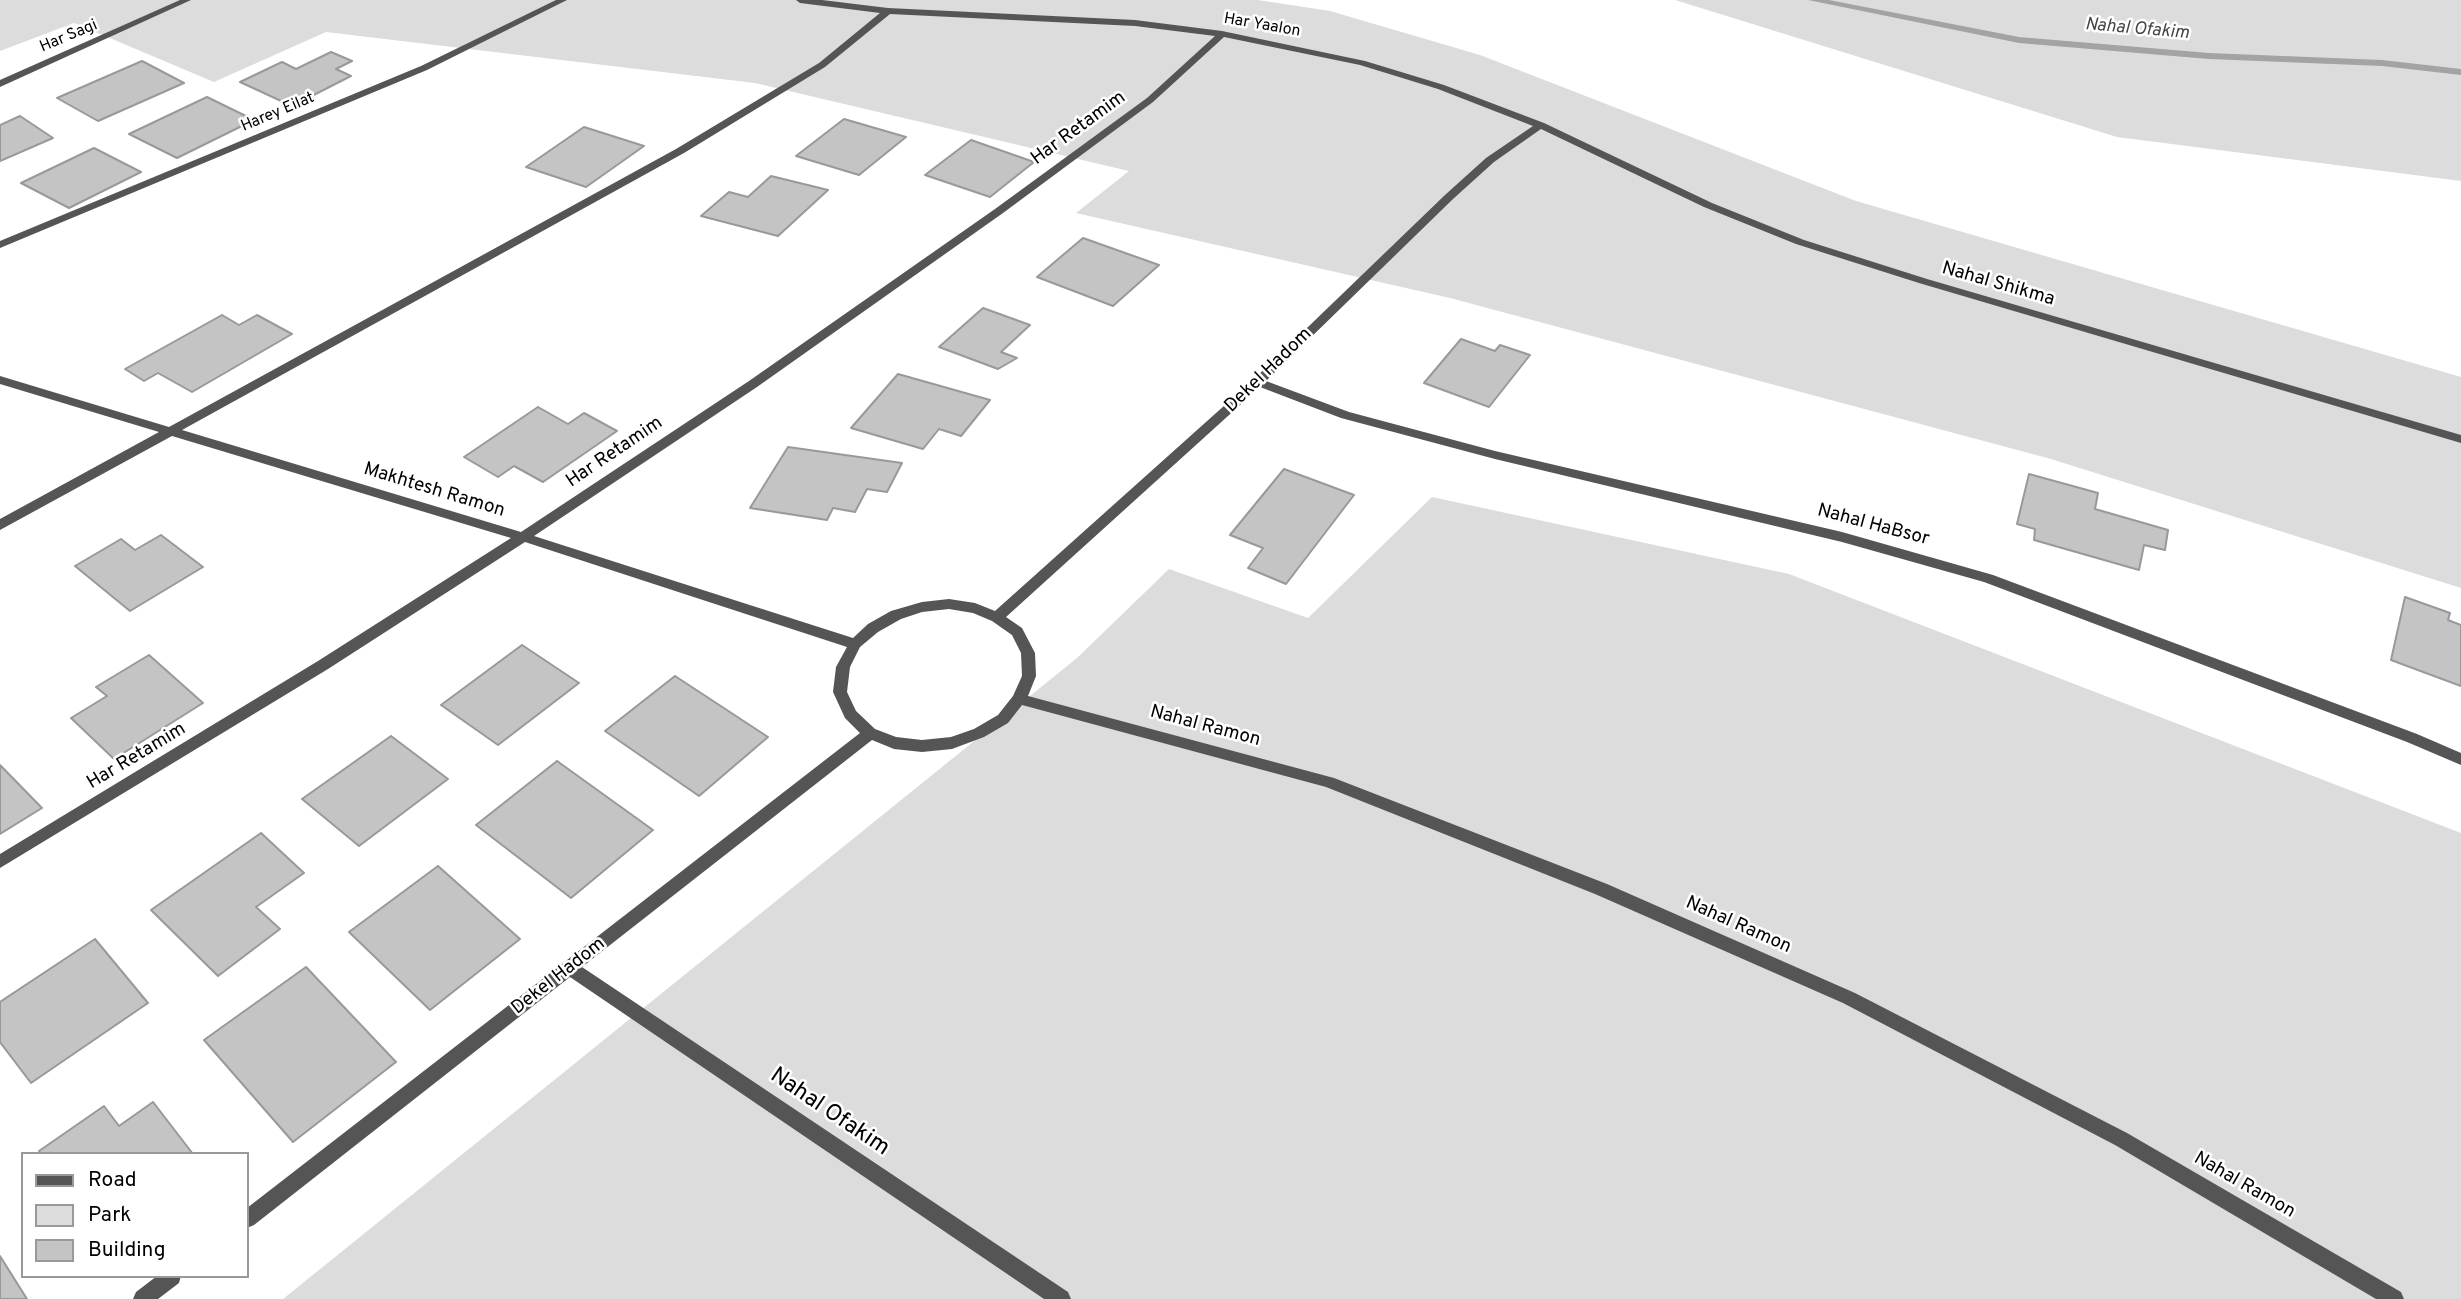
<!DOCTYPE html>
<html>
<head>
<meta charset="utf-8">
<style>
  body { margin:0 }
  #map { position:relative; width:2461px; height:1299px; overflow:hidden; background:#fff; font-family:Overpass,sans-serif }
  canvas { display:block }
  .legend { position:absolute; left:21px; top:1152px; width:228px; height:126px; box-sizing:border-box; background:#fff; border:2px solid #999; margin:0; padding:9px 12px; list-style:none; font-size:21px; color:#000 }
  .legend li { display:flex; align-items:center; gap:14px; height:35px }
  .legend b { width:35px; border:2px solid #999 }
</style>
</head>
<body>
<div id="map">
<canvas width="2461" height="1299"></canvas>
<ul class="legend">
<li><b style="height:9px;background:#555"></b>Road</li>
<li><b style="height:19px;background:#dcdcdc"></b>Park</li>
<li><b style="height:19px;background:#c4c4c4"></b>Building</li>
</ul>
</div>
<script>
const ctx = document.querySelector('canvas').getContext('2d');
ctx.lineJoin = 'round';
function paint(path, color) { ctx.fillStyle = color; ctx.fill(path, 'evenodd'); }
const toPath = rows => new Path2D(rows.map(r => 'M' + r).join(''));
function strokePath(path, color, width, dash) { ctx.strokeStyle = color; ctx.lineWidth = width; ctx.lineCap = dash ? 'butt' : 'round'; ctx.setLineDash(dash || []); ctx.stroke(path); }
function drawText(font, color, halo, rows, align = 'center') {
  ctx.font = font + ' Overpass,sans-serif'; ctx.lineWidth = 5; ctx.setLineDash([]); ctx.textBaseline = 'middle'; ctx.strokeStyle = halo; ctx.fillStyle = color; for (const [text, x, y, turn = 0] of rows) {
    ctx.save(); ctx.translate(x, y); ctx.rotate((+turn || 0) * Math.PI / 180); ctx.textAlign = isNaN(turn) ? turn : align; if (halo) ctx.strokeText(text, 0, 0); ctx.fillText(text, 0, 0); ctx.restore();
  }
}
const green = toPath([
  [0,0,1258,0,1330,11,1480,55,1856,201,2461,377,2461,588,2051,459,1450,298,1076,213,1129,171,755,83,326,32,214,82,74,23,0,51],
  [1675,0,2461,0,2461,181,2117,137],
  [1432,497,1789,574,2461,833,2461,1299,283,1299,1077,658,1169,569,1308,618]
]);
const stream = toPath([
  [1808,0,1829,0,2019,37,2209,53,2382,60,2461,69,2461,75,2382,66,2209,59,2019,43,1808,0]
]);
const building = toPath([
  [331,52,352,61,336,69,351,76,292,106,240,82,282,62,296,69,331,52],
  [142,61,184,83,98,121,57,98,142,61],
  [207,97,254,120,177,158,129,134,207,97],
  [20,116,53,138,0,161,0,125,20,116],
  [844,119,906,137,859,175,796,156,844,119],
  [584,127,644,146,586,187,526,167,584,127],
  [971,140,1034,162,990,197,925,175,971,140],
  [94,148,141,172,69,208,21,183,94,148],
  [771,176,828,190,778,236,701,216,729,192,748,197,771,176],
  [1083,238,1159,265,1113,306,1037,277,1083,238],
  [983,308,1030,325,1001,352,1017,358,998,369,939,347,983,308],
  [222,315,239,325,257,315,292,334,192,392,158,373,144,381,125,369,222,315],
  [1461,339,1495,351,1500,345,1530,355,1489,407,1424,383,1461,339],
  [898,374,990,400,961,436,939,429,923,449,851,428,898,374],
  [538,407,568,424,584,413,617,431,543,482,514,466,498,477,464,457,538,407],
  [788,447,902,463,887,492,867,489,855,512,833,508,827,520,750,508,788,447],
  [1284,469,1354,495,1286,584,1248,568,1263,548,1230,535,1284,469],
  [2029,474,2098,493,2095,509,2168,530,2165,550,2144,545,2139,570,2034,540,2035,529,2017,524,2029,474],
  [161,535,203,567,130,611,75,566,121,539,135,550,161,535],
  [2405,597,2450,613,2448,620,2461,625,2461,686,2391,660,2405,597],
  [522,645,579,683,498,745,441,705,522,645],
  [149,655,203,703,114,759,71,718,107,696,96,687,149,655],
  [675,676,768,737,699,796,605,731,675,676],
  [391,736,448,779,359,846,302,799,391,736],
  [557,761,653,830,571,898,476,825,557,761],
  [0,765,42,808,0,834,0,765],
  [261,833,304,873,256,907,280,929,218,976,151,910,261,833],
  [438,866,520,939,430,1010,349,932,438,866],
  [95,939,148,1003,31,1083,0,1042,0,1002,95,939],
  [306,967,396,1062,293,1142,204,1040,306,967],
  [153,1102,193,1154,41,1154,39,1151,104,1106,119,1126,153,1102],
  [0,1256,27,1299,0,1299,0,1256]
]);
const minor = toPath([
  [180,0,191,0,0,87,0,80,180,0],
  [556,0,567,0,427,70,0,248,0,241,421,66,556,0],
  [796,0,822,0,888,8,1135,20,1222,31,1365,61,1444,85,1544,123,1712,203,1804,240,1927,279,2461,435,2461,443,1919,283,1796,244,1704,207,1541,129,1494,162,1453,199,1266,381,1349,412,1495,451,1842,532,1993,575,2417,734,2461,753,2461,765,2407,742,1984,582,1842,542,1495,459,1341,418,1260,387,1006,617,1022,628,1035,653,1036,676,1028,696,1334,778,1607,884,1855,993,2127,1133,2401,1292,2404,1299,2376,1299,2115,1145,1843,1003,1595,894,1326,787,1022,705,1008,723,984,737,952,749,922,752,894,749,872,740,582,967,1068,1292,1071,1299,1044,1299,570,977,254,1225,247,1228,247,1208,860,733,845,718,833,692,836,667,847,647,525,542,328,669,0,868,0,854,318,661,511,538,172,436,0,530,0,519,159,432,0,384,0,376,169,427,676,149,819,63,880,13,800,3,796,0],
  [890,14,1135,26,1215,36,1147,98,995,209,749,381,521,532,182,430,684,153,825,67,890,14],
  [1224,37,1360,65,1438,89,1533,126,1486,158,1445,195,1254,379,995,611,975,603,949,599,922,602,891,611,868,624,853,638,534,536,757,387,1003,213,1153,102,1224,37],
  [949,609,973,613,992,621,1012,635,1021,653,1022,676,1013,696,998,715,974,729,951,737,922,740,896,737,875,729,856,711,847,692,850,667,860,647,878,632,901,619,922,612,949,609],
  [157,1276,181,1276,179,1283,158,1299,133,1299,136,1292,157,1276]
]);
const farStreetnames = [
  ["Har Yaalon",1262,26,10],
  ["Har Sagi",69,37,-23],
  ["Harey Eilat",278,113,-23]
];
const farWaternames = [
  ["Nahal Ofakim",2137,30,5]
];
const streetNames = [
  ["Har Retamim",1079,129,-36],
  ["Nahal Shikma",1998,285,16],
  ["Dekel Hadom",1269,371,-44],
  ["Har Retamim",615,453,-34],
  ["Makhtesh Ramon",434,491,17],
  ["Nahal HaBsor",1873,526,15],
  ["Nahal Ramon",1205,727,15],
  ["Har Retamim",137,757,-31],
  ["Nahal Ramon",1738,926,24],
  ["Dekel Hadom",559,977,-38],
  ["Nahal Ramon",2244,1186,30]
];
const nearStreetnames = [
  ["Nahal Ofakim",829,1113,34]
];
paint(green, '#dcdcdc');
paint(stream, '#a3a3a3');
paint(building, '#c4c4c4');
strokePath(building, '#999', 2);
paint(minor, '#555');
drawText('16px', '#000', '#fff', farStreetnames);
drawText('italic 18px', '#444', '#fff', farWaternames);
drawText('19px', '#000', '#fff', streetNames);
drawText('23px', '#000', '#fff', nearStreetnames);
</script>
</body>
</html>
